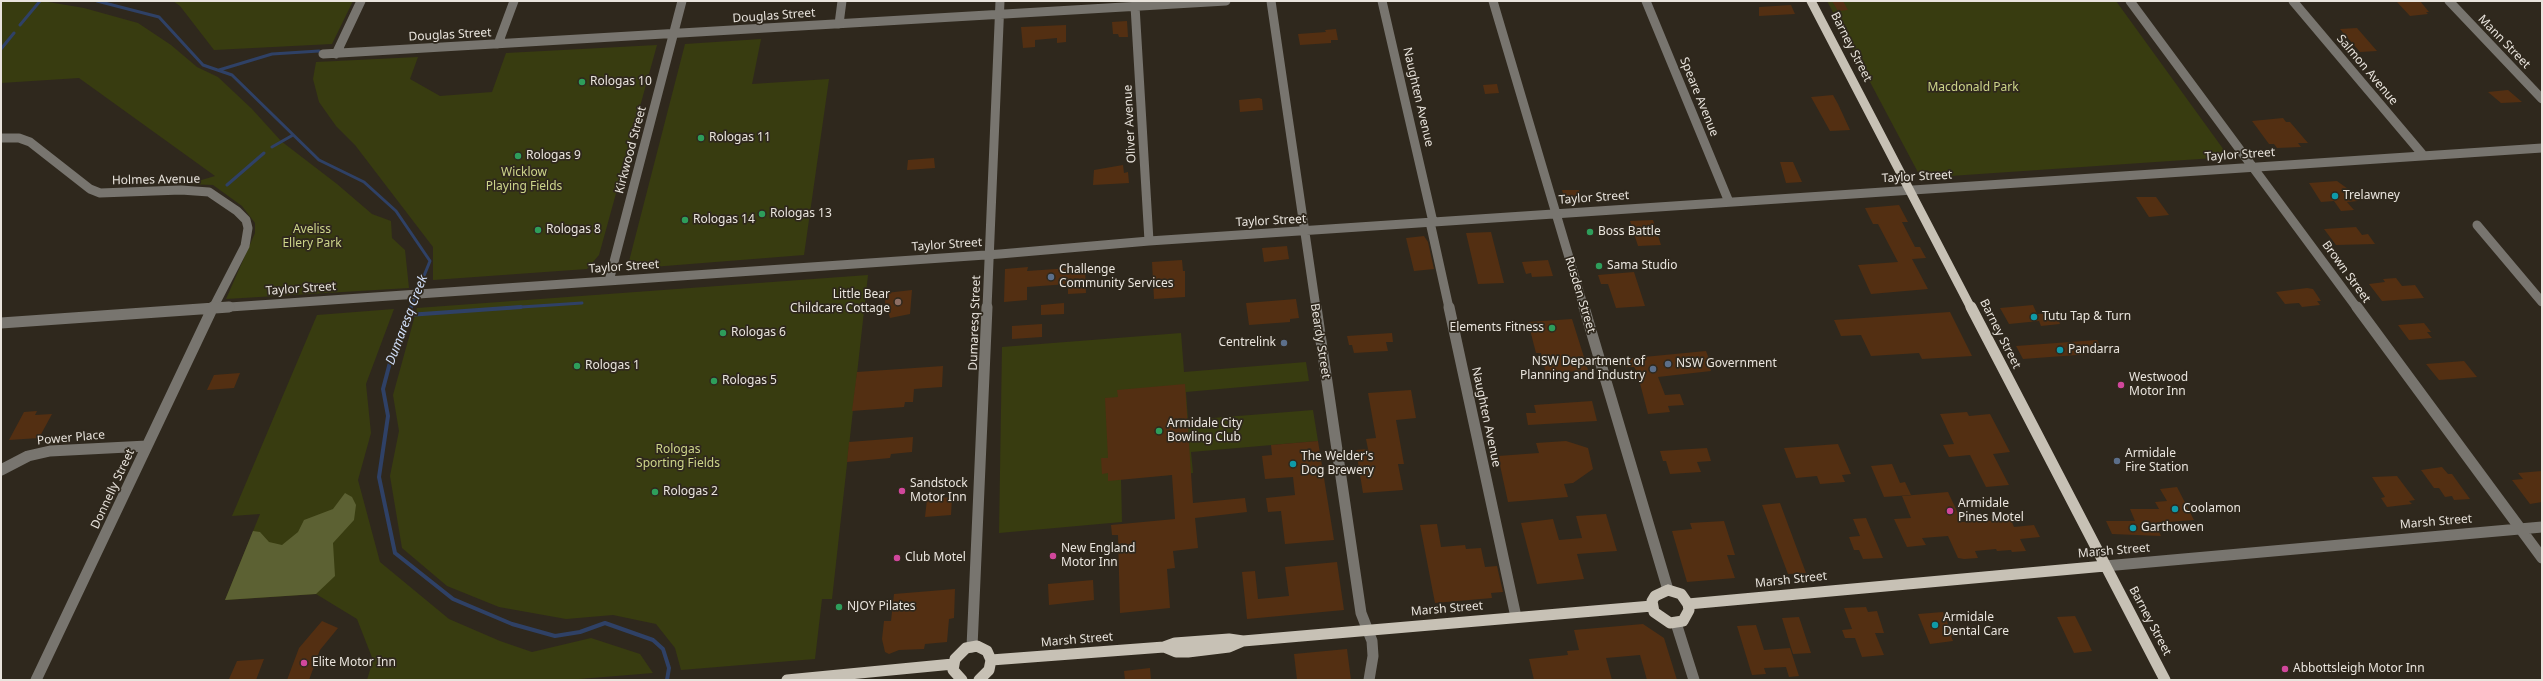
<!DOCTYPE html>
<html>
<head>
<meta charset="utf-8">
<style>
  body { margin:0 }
  #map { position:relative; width:2543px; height:681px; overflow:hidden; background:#2f281d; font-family:"Noto Sans",sans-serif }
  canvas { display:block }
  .frame { position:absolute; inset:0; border:2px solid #e9e4dd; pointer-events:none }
</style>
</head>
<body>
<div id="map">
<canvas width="2543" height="681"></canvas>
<div class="frame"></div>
</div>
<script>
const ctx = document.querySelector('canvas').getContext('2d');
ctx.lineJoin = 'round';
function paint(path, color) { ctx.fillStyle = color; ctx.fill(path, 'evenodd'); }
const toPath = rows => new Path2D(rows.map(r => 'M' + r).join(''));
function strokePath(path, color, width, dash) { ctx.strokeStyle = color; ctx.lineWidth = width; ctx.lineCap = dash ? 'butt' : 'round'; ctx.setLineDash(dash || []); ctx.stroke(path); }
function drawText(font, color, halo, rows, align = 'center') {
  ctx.font = font + ' "Noto Sans",sans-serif'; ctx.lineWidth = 3.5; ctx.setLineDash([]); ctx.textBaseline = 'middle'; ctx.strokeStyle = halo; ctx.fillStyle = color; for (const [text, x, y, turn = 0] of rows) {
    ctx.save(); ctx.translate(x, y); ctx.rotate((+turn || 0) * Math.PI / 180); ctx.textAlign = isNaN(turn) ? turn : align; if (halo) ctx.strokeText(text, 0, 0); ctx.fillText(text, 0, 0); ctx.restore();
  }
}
const green = toPath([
  [1,1,42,1,84,8,138,23,171,45,197,67,218,77,252,109,281,141,337,184,372,214,391,221,392,238,405,250,409,288,226,299,255,233,255,223,242,206,213,185,188,184,215,176,79,78,1,83],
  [173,1,353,1,332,44,214,50,180,6],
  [1827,1,2116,1,2229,157,1921,178],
  [761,39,752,84,829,79,804,255,627,269,685,44],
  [657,45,599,255,587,269,433,280,433,247,355,145,336,126,319,102,313,79,316,62,418,57,410,79,440,96,492,92,506,53],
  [868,275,832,599,822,599,815,659,681,670,675,648,656,624,613,615,566,619,499,607,447,586,402,548,390,476,399,431,393,395,417,308],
  [394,309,366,384,371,433,358,480,380,562,449,619,500,641,532,652,591,638,640,654,653,673,567,680,367,680,373,660,357,619,316,594,225,600,260,514,232,516,317,315],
  [1181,333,1184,372,1306,362,1309,381,1186,392,1188,420,1313,410,1318,441,1191,452,1193,473,1121,479,1122,522,999,533,1002,347]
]);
const forest = toPath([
  [345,493,352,497,356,505,354,520,333,543,335,576,316,594,225,600,253,531,260,532,269,542,282,545,298,532,304,520,333,509]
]);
const streamFar1 = toPath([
  [97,1,159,17,203,65,232,75,319,160,364,182,396,211,430,261,411,308],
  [20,25,40,1],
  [1,49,14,33],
  [219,70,272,54,319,51],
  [272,147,293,135],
  [227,185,264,153],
  [506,308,582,303]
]);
const stream = toPath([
  [411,307,393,351,383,389,388,416,379,477,395,553,453,599,512,624,555,636,580,632,605,623,653,640,663,649,669,668,667,680],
  [408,315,521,307]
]);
const building = toPath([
  [1832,1,1843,1,1848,10,1838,11],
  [2414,1,2420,1,2429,12,2426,12,2428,14,2410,16,2397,2],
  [1791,5,1795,14,1759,16,1759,7],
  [1127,21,1128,37,1119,37,1118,34,1113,34,1112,22],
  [1066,25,1066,42,1057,43,1057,38,1035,40,1035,47,1023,48,1021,27],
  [2357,28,2377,51,2360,52,2340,29],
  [1336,29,1338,40,1331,40,1331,43,1300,45,1298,34,1326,32,1325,30],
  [1497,84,1499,93,1485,94,1483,85],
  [2508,90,2522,102,2501,103,2488,92],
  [1833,95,1838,104,1850,130,1830,131,1811,97],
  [1259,98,1262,99,1263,110,1240,112,1239,100],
  [2283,118,2286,122,2290,122,2308,143,2298,143,2301,147,2277,148,2274,144,2269,144,2252,121],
  [934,158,935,168,907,170,908,160],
  [1780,162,1793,162,1802,182,1786,183],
  [1123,165,1124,173,1128,172,1129,183,1093,185,1094,170],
  [2337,181,2348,189,2358,201,2347,202,2354,210,2341,211,2334,201,2321,202,2309,183],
  [1562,190,1579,190,1583,203,1566,204],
  [2136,197,2156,197,2169,215,2149,217],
  [1899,205,1908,222,1902,222,1915,247,1920,247,1926,258,1912,259,1928,289,1871,294,1858,265,1898,262,1878,224,1873,224,1865,208],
  [1653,220,1661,245,1638,246,1630,221],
  [2356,227,2362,235,2368,234,2375,244,2336,245,2324,229],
  [1491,232,1504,283,1478,284,1466,233],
  [1424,236,1428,242,1434,269,1414,271,1406,238],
  [1287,246,1289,259,1264,262,1262,248],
  [1182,260,1183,271,1185,271,1185,297,1154,299,1152,262],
  [1548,260,1553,276,1532,277,1531,273,1526,274,1522,262],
  [1028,267,1027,271,1085,267,1086,293,1068,294,1068,284,1027,287,1027,300,1004,302,1005,269],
  [1634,272,1645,306,1616,308,1608,284,1601,284,1598,275],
  [2396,278,2402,286,2415,285,2424,298,2382,301,2369,284,2385,282,2383,279],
  [2307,288,2313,289,2321,301,2317,301,2320,305,2302,307,2299,303,2285,304,2276,292],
  [912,290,910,314,890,318,888,312,884,312,886,293],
  [1296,299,1299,318,1290,319,1290,322,1249,325,1246,303],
  [1064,303,1064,314,1041,315,1041,305],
  [2033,305,2037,314,2060,312,2065,321,2059,321,2060,324,2041,326,2039,321,2009,324,2000,308],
  [1950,312,1972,356,1922,359,1919,353,1871,356,1861,335,1841,336,1834,320],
  [1572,319,1588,370,1546,374,1541,353,1536,353,1528,322],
  [2424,323,2431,332,2427,332,2432,338,2409,340,2398,325],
  [1042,324,1042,337,1012,339,1012,326],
  [1392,333,1393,342,1386,342,1388,351,1354,353,1352,345,1349,345,1347,336],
  [2097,340,2104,353,2023,359,2016,346],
  [1706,351,1712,367,1710,367,1711,371,1658,377,1665,395,1680,394,1684,405,1668,406,1670,412,1648,414,1637,372,1634,367,1626,367,1623,359],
  [2464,361,2477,377,2439,380,2426,364],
  [943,366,942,387,914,389,913,402,905,402,904,407,852,411,857,372],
  [240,373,234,388,207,390,214,375],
  [1185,384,1193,503,1245,498,1247,512,1195,518,1198,548,1173,551,1175,568,1167,569,1170,608,1120,613,1118,535,1112,535,1111,525,1175,519,1172,475,1108,481,1108,473,1102,474,1101,458,1108,458,1105,398,1118,397,1117,390],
  [1411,390,1416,418,1396,420,1404,464,1398,464,1403,490,1363,493,1356,450,1368,449,1366,439,1376,438,1368,393],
  [1592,401,1597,421,1528,425,1526,413,1536,413,1534,405],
  [37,411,35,415,52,414,39,438,9,440,24,412],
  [1967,412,1969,416,1990,414,2010,452,1993,454,2009,485,1986,487,1970,455,1949,457,1943,445,1954,444,1940,414],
  [913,437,912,452,891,454,890,458,847,462,849,442],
  [1318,441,1334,540,1285,544,1281,511,1268,512,1266,498,1295,495,1293,477,1265,479,1262,456,1272,455,1271,445],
  [1566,441,1588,448,1593,469,1573,483,1564,484,1568,497,1508,502,1498,456,1539,453,1536,443],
  [1838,444,1851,474,1842,475,1845,482,1820,484,1817,476,1796,478,1784,448],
  [1707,448,1711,461,1697,462,1701,472,1670,474,1666,461,1663,461,1660,451],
  [1892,464,1900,483,1905,482,1911,495,1884,497,1871,466],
  [2442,467,2448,474,2452,474,2470,499,2454,500,2452,496,2445,497,2439,488,2434,488,2421,470],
  [2542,471,2542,502,2530,504,2512,480,2523,479,2518,473],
  [2397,476,2415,500,2409,501,2412,504,2387,507,2381,498,2385,497,2372,477],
  [2177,487,2194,520,2155,523,2161,536,2112,534,2106,521,2135,521,2130,509,2159,509,2155,502,2167,501,2160,489],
  [1948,492,1962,522,2011,520,2014,527,2034,525,2040,537,2020,539,2026,551,2012,552,2011,550,1997,551,1996,549,1975,551,1978,558,1964,559,1958,558,1948,536,1922,538,1926,545,1907,547,1894,519,1911,518,1902,496],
  [952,497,951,515,925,517,927,499],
  [1780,503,1806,573,1788,574,1762,505],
  [1606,514,1617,551,1577,554,1584,579,1537,584,1521,523,1553,519,1559,540,1582,538,1576,516],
  [1866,518,1883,558,1863,559,1859,550,1854,550,1849,537,1860,536,1853,519],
  [1724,521,1735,555,1727,555,1735,578,1687,582,1672,531,1692,529,1690,523],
  [1437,524,1441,547,1465,545,1466,549,1481,548,1485,567,1497,566,1503,592,1491,593,1492,598,1435,603,1420,525],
  [1337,562,1344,610,1247,619,1242,572,1255,571,1258,599,1289,596,1285,567],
  [1093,580,1094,600,1049,605,1048,584],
  [955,589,954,618,949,619,947,642,925,644,924,649,899,650,889,654,885,652,882,639,884,621,891,621,894,594],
  [1866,607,1868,612,1877,611,1884,633,1875,633,1884,655,1862,657,1855,638,1845,638,1842,630,1852,629,1844,608],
  [1943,612,1953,636,1951,636,1953,641,1930,644,1918,614],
  [2075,616,2085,636,2092,651,2074,653,2057,617],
  [1799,617,1811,653,1793,654,1782,618],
  [322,621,338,628,320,650,309,680,287,680,299,648],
  [1643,624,1664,638,1677,680,1647,680,1640,655,1606,658,1612,680,1534,680,1529,659,1568,655,1567,651,1579,650,1574,630],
  [1756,625,1764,650,1790,648,1799,676,1789,677,1786,667,1764,668,1766,674,1752,675,1737,626],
  [1347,649,1351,680,1297,680,1294,654],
  [264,659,256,680,229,679,237,661],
  [1150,668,1151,680,1125,680,1124,671]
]);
const minorFar1 = toPath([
  [1271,1,1316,308],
  [1382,1,1433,222],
  [1493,1,1584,308],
  [1646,1,1729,202],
  [2130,1,2357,308],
  [2293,1,2423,155],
  [2449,1,2542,99],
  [1135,6,1149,241],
  [839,24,842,1],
  [498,44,514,1],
  [323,54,1226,1],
  [336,54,361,1],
  [1,138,19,138,30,142,90,189,100,193,181,190,209,192,237,211,246,220,248,228,245,246,213,308],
  [1430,222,1449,308],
  [2477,225,2542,302],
  [609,281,682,1],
  [215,308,1000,254,1149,241,2542,148],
  [987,308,1000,1]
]);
const minor = toPath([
  [1316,307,1361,613,1372,641,1373,656,1369,680],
  [1449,307,1516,617],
  [1584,307,1668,590],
  [2357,307,2542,558],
  [1,323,229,307],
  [1,470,28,456,50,451,147,446],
  [2105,566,2542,527],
  [1676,623,1694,680],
  [972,647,987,307],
  [36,680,213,307]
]);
const majorFar1 = toPath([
  [1811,1,1971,308]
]);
const major = toPath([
  [1971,307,2165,680],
  [1668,590,1681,594,1688,604,1689,610,1683,621,1670,623,1654,612,1652,601,1655,596,1668,590],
  [1688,604,2105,566],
  [1164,647,1176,652,1188,652,1229,647,1243,641],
  [991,660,1164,647,1175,643,1229,639,1243,641,1652,606],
  [787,680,953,664],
  [962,680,953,670,955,659,966,648,977,646,987,651,991,660,989,670,979,680]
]);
const markers = [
  [582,82,4,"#2e9e5b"],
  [701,138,4,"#2e9e5b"],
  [518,156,4,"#2e9e5b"],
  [2335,196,4,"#0f9aa8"],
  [762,214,4,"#2e9e5b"],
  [685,220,4,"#2e9e5b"],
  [538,230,4,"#2e9e5b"],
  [1590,232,4,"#2e9e5b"],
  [1599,266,4,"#2e9e5b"],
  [1051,277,4,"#5c6f8a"],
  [898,302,4,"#8d6e63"],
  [2034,317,4,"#0f9aa8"],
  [1552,328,4,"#2e9e5b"],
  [723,333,4,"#2e9e5b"],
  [1284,343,4,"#5c6f8a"],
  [2060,350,4,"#0f9aa8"],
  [1668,364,4,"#5c6f8a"],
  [577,366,4,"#2e9e5b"],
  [1653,369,4,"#5c6f8a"],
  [714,381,4,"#2e9e5b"],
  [2121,385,4,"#d1479c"],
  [1159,431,4,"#2e9e5b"],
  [2117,461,4,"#5c6f8a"],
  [1293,464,4,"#0f9aa8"],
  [902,491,4,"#d1479c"],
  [655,492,4,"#2e9e5b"],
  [2175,509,4,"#0f9aa8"],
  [1950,511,4,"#d1479c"],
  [2133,528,4,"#0f9aa8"],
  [1053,556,4,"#d1479c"],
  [897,558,4,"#d1479c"],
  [839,607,4,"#2e9e5b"],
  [1935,625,4,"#0f9aa8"],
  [304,663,4,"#d1479c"],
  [2285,669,4,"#d1479c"]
];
const streetNames = [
  ["Douglas Street",774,16,-4],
  ["Douglas Street",450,35,-3],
  ["Mann Street",2504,42,46],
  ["Barney Street",1851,47,63],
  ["Salmon Avenue",2367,70,50],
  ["Naughten Avenue",1418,97,77],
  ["Speare Avenue",1699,97,68],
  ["Oliver Avenue",1130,124,-93],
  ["Kirkwood Street",631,150,-75],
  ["Taylor Street",2240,155,-4],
  ["Taylor Street",1917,177,-3],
  ["Holmes Avenue",156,180,-1],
  ["Taylor Street",1594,198,-4],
  ["Taylor Street",1271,221,-3],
  ["Taylor Street",947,245,-4],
  ["Taylor Street",624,267,-4],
  ["Brown Street",2346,272,54],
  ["Taylor Street",301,289,-4],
  ["Rusden Street",1580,295,73],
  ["Dumaresq Street",975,323,-88],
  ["Barney Street",2000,334,63],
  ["Beardy Street",1320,341,81],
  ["Naughten Avenue",1486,417,78],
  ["Power Place",71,438,-5],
  ["Donnelly Street",113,489,-65],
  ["Marsh Street",2436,522,-5],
  ["Marsh Street",2114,551,-5],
  ["Marsh Street",1791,580,-6],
  ["Marsh Street",1447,609,-5],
  ["Barney Street",2150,621,62],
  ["Marsh Street",1077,640,-5]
];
const poiNames = [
  ["Rologas 10",590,82],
  ["Rologas 11",709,138],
  ["Rologas 9",526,156],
  ["Trelawney",2343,196],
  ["Rologas 13",770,214],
  ["Rologas 14",693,220],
  ["Rologas 8",546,230],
  ["Boss Battle",1598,232],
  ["Sama Studio",1607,266],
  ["Challenge",1059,270],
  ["Community Services",1059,284],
  ["Little Bear",890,295,"right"],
  ["Childcare Cottage",890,309,"right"],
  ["Tutu Tap & Turn",2042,317],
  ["Elements Fitness",1544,328,"right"],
  ["Rologas 6",731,333],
  ["Centrelink",1276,343,"right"],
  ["Pandarra",2068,350],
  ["NSW Department of",1645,362,"right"],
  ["Planning and Industry",1645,376,"right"],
  ["NSW Government",1676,364],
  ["Rologas 1",585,366],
  ["Westwood",2129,378],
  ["Motor Inn",2129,392],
  ["Rologas 5",722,381],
  ["Armidale City",1167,424],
  ["Bowling Club",1167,438],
  ["Armidale",2125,454],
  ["Fire Station",2125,468],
  ["The Welder's",1301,457],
  ["Dog Brewery",1301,471],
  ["Sandstock",910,484],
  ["Motor Inn",910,498],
  ["Rologas 2",663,492],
  ["Armidale",1958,504],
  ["Pines Motel",1958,518],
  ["Coolamon",2183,509],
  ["Garthowen",2141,528],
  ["New England",1061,549],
  ["Motor Inn",1061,563],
  ["Club Motel",905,558],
  ["NJOY Pilates",847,607],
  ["Armidale",1943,618],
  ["Dental Care",1943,632],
  ["Elite Motor Inn",312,663],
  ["Abbottsleigh Motor Inn",2293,669]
];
const parkNames = [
  ["Macdonald Park",1973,88],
  ["Wicklow",524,173],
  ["Playing Fields",524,187],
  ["Aveliss",312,230],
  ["Ellery Park",312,244],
  ["Rologas",678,450],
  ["Sporting Fields",678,464]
];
const waterNames = [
  ["Dumaresq Creek",407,320,-69]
];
paint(green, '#383c10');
paint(forest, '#5c6133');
strokePath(streamFar1, '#2f4166', 3);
strokePath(stream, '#2f4166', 4);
paint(building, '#532f12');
strokePath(minorFar1, '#78756f', 9);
strokePath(minor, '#78756f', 11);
strokePath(majorFar1, '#c7c1b5', 9);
strokePath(major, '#c7c1b5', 11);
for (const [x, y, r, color] of markers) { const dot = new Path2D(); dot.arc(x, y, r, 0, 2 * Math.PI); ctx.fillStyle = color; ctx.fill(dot); strokePath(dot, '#2f281d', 1.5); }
drawText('12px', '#e9e4dd', '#2f281d', streetNames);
drawText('12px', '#e9e4dd', '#2f281d', poiNames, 'left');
drawText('12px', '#cdd58a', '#2f281d', parkNames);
drawText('italic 13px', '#d1dff9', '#2f281d', waterNames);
</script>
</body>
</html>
